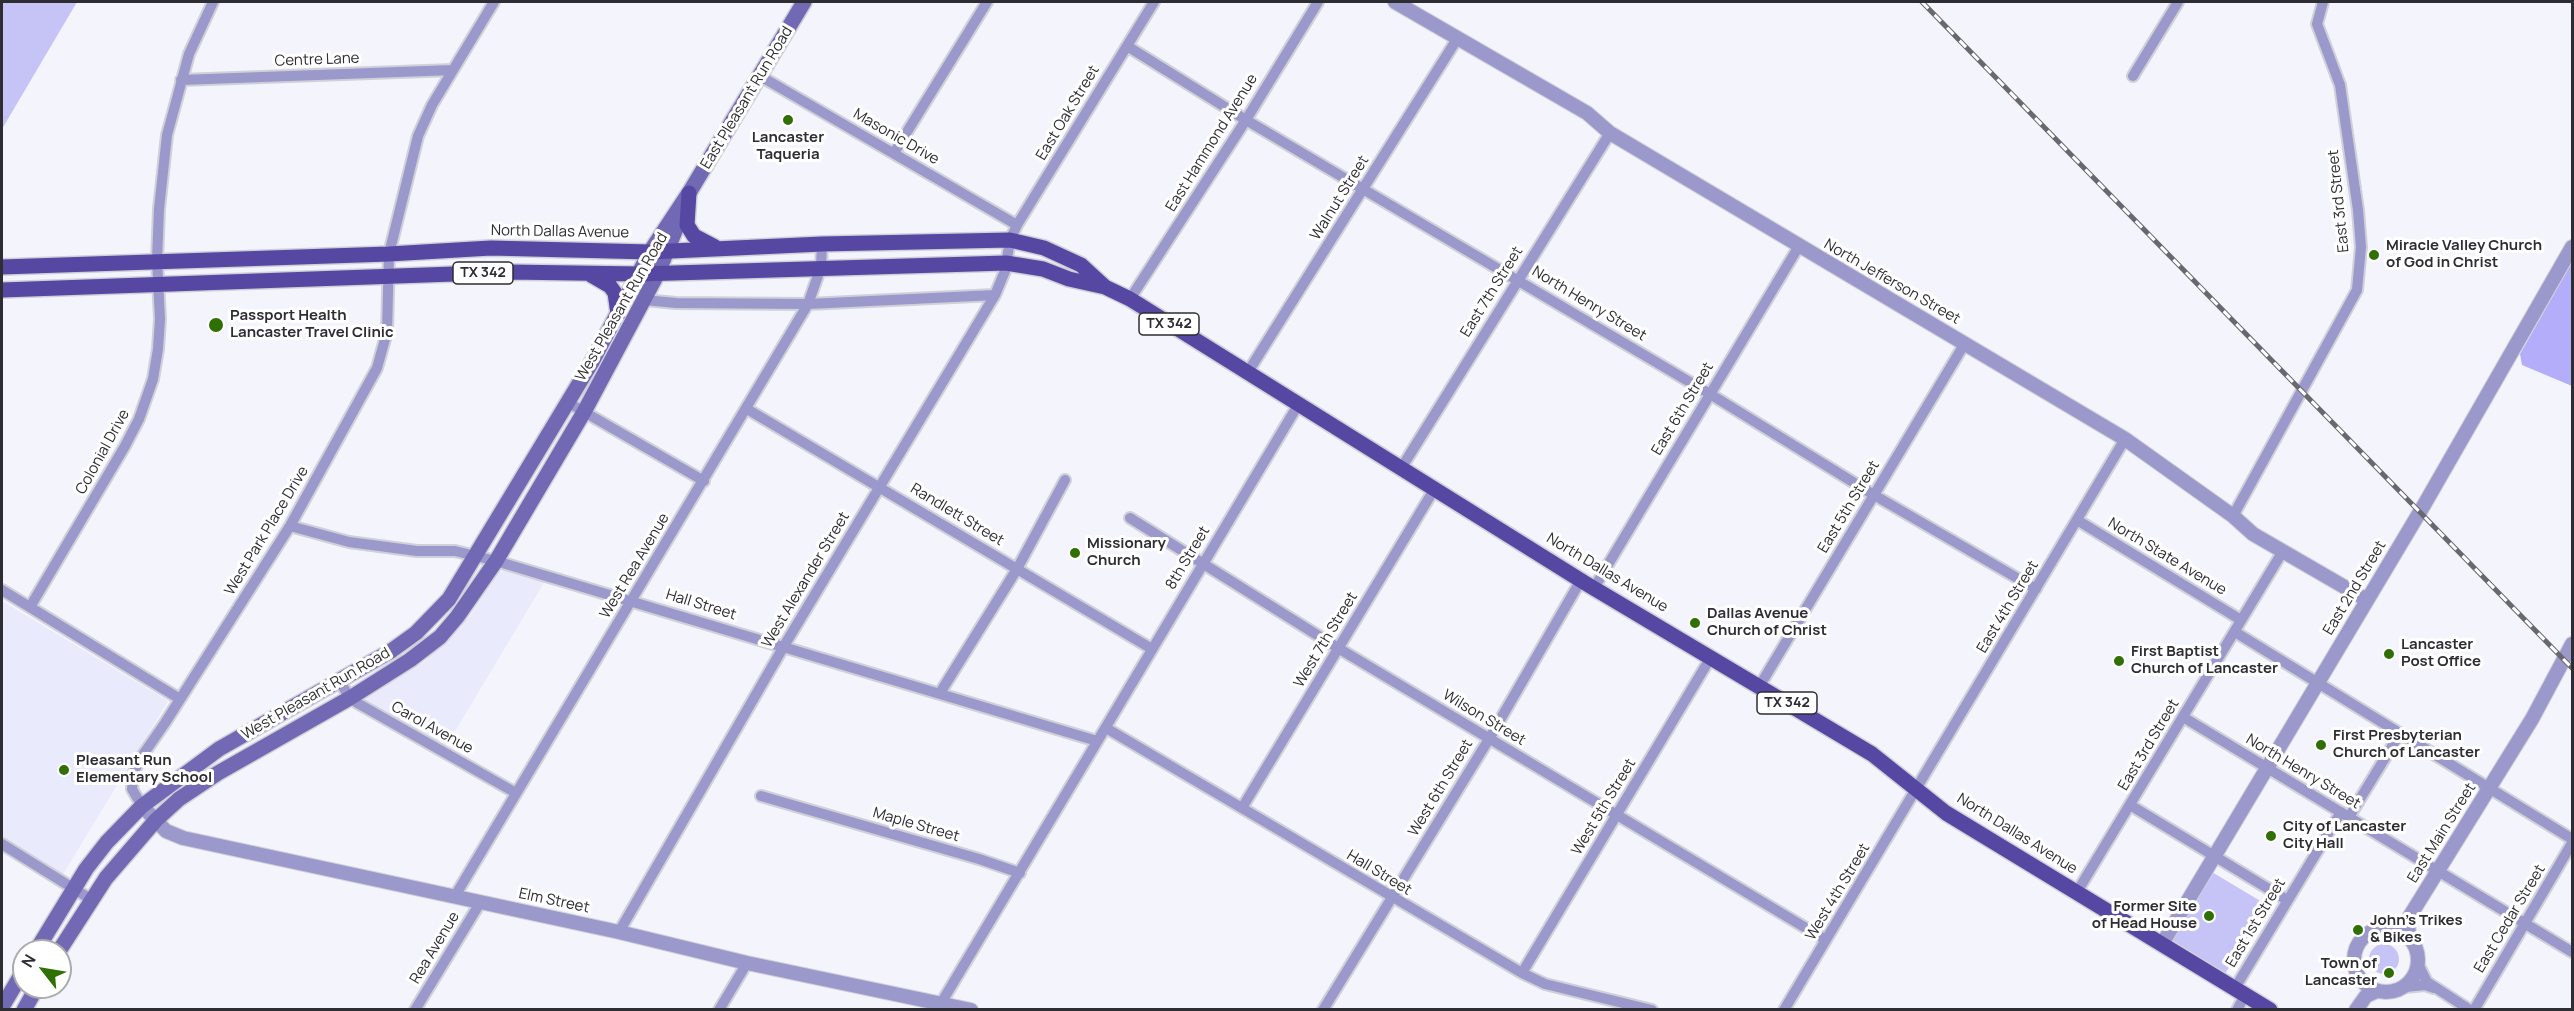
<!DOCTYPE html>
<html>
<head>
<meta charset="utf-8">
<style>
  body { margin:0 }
  #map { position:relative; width:2574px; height:1011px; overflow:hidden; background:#f4f4fd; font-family:Manrope,sans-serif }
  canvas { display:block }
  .frame { position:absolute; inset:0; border:3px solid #2d2d33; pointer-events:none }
  .north { position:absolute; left:12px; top:939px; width:60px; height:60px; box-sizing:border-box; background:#fff; border:2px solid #ababad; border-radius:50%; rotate:301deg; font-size:16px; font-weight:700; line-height:24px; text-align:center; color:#2d2d33 }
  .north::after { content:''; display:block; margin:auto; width:21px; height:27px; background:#306f04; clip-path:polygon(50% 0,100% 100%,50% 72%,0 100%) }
</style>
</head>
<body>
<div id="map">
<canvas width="2574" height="1011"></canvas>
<div class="frame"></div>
<div class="north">N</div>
</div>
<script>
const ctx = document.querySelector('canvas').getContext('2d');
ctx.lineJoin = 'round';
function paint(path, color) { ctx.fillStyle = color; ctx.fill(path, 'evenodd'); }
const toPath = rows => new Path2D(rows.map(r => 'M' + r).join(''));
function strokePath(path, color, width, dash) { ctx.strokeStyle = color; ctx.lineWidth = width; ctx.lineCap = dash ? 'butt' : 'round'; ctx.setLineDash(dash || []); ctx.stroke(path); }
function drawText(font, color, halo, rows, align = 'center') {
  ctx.font = font + ' Manrope,sans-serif'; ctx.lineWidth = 6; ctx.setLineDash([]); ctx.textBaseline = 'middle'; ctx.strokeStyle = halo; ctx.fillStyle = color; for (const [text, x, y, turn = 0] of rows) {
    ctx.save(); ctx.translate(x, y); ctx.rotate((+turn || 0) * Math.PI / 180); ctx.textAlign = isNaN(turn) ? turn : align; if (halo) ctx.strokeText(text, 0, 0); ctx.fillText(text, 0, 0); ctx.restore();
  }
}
const built = toPath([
  [506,570,545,581,445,748,359,698,424,662,470,616,499,572],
  [2,601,168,701,62,876,2,839]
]);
const green = toPath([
  [2,2,77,2,2,129],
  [2212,872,2267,905,2225,974,2171,941],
  '2369 959a15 15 0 1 1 30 0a15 15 0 1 1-30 0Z'
]);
const forest = toPath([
  [2572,262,2572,386,2522,365,2520,354]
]);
const minor = toPath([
  [1127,46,1246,120,1710,394,1874,495,2036,589],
  [760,76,1017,225],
  [2133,76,2178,2],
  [181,80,453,70],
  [894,153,987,2],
  [1130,299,1246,120,1318,2],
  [644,300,676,303,808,304,995,295],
  [1248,372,1457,39],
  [567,402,704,481],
  [747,409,1152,649],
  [1402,467,1610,133],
  [2233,516,2357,290,2361,247,2358,210,2340,85,2317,24,2323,2],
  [1130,518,1338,648,1826,940],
  [2077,520,2241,620],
  [290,526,349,542,417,551,455,551,496,561,1097,741],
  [1594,588,1799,246],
  [2,590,180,699],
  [30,607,125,446,139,419,153,379,158,349,160,319,157,260,159,209,167,135,189,54,213,2],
  [2235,632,2572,839],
  [340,682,350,698,359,704,516,793],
  [1759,687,1965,343],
  [940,693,1017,569,1065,480],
  [2183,717,2572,952],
  [1106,728,1522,973,1545,984,1652,1010],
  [761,796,979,859,1020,873],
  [2130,805,2287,900],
  [142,806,132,789,134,772,140,759,165,723,290,526,377,368,387,332,389,254,418,136,432,105,494,2],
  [1242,808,1435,488],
  [2349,817,2399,735],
  [2,844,92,900],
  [2077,892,2283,551],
  [455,896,808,304,821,267,822,244],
  [619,932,784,646,995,295,1005,271,1010,240,1017,225,1154,2],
  [2418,964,2427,982,2470,1010],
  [1522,973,1711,657],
  [2405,987,2425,985,2434,988],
  [2235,988,2341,812],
  [415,1010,480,903],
  [719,1010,747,963],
  [937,1010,1298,405],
  [1323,1010,1489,739,1581,580],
  [1784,1010,2125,439],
  [2237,1010,2245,995],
  [2474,1010,2572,843]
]);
const tertiary = toPath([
  [1395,2,1587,113,1610,133,2125,439,2233,516,2253,534,2367,600],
  [142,806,166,831,183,838,619,932,747,963,971,1010],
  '2354 960a32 32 0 1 1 64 0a32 32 0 1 1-64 0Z',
  [2409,937,2408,919,2532,719,2572,644],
  [2162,944,2424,505,2572,247],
  [2356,1010,2366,996,2377,991]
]);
const secondary = toPath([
  [36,951,86,869,107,842,142,806,219,749,391,651,416,633,449,599,592,362,650,252,689,193,804,2],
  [59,951,106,878,156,820,179,799,218,773,350,698,410,660,440,637,457,617,496,561,584,412,658,273,680,219],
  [2,1007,24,970],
  [24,1010,37,987]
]);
const primary = toPath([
  [689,193,687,225,694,236,715,247],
  [2,267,389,254,491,248,650,252,822,244,1010,240,1044,248,1081,265,1105,287],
  [591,275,610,286,615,293,618,314],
  [2,290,510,272,640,274,1006,263,1043,269,1069,279,1105,287,1130,299,1585,583,1872,754,1946,813,2270,1010]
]);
const rail = toPath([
  [1922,2,2572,668]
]);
const markers = [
  [788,120,6,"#306f04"],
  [2374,255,6,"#306f04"],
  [216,325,8,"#306f04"],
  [1075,553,6,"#306f04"],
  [1695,623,6,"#306f04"],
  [2389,654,6,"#306f04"],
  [2119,661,6,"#306f04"],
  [2321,745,6,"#306f04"],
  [64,770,6,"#306f04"],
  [2271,836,6,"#306f04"],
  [2209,916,6,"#306f04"],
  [2358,930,6,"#306f04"],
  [2389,973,6,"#306f04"]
];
const shields = [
  [483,273,60],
  [1169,324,60],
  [1787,703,60]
];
const shieldNames = [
  ["TX 342",483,273],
  ["TX 342",1169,324],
  ["TX 342",1787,703]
];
const streetNames = [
  ["Centre Lane",317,60,-2],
  ["East Pleasant Run Road",747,98,-59],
  ["East Oak Street",1068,113,-59],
  ["Masonic Drive",896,137,30],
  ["East Hammond Avenue",1212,143,-58],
  ["Walnut Street",1340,198,-58],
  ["East 3rd Street",2339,201,-96],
  ["North Dallas Avenue",560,232,1],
  ["North Jefferson Street",1892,282,30],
  ["East 7th Street",1492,292,-58],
  ["North Henry Street",1589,304,31],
  ["West Pleasant Run Road",622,307,-60],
  ["East 6th Street",1683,409,-59],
  ["Colonial Drive",103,452,-61],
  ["East 5th Street",1849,507,-59],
  ["Randlett Street",957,515,31],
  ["West Park Place Drive",267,531,-59],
  ["North State Avenue",2167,557,31],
  ["8th Street",1188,558,-59],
  ["West Rea Avenue",635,566,-59],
  ["North Dallas Avenue",1607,573,31],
  ["West Alexander Street",806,580,-59],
  ["East 2nd Street",2355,588,-59],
  ["Hall Street",701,605,17],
  ["East 4th Street",2008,607,-59],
  ["West 7th Street",1326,640,-59],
  ["West Pleasant Run Road",316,694,-30],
  ["Wilson Street",1484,718,31],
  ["Carol Avenue",432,728,29],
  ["East 3rd Street",2149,745,-59],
  ["North Henry Street",2303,772,31],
  ["West 6th Street",1441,788,-59],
  ["West 5th Street",1604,807,-59],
  ["Maple Street",916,825,16],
  ["East Main Street",2442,833,-58],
  ["North Dallas Avenue",2017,834,32],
  ["Hall Street",1379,873,31],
  ["West 4th Street",1838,892,-59],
  ["Elm Street",554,901,12],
  ["East Cedar Street",2510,919,-59],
  ["East 1st Street",2256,923,-59],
  ["Rea Avenue",435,948,-59]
];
const poiNames = [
  ["Lancaster",788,138,"center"],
  ["Taqueria",788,155,"center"],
  ["Miracle Valley Church",2386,246],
  ["of God in Christ",2386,263],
  ["Passport Health",230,316],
  ["Lancaster Travel Clinic",230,333],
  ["Missionary",1087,544],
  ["Church",1087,561],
  ["Dallas Avenue",1707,614],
  ["Church of Christ",1707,631],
  ["Lancaster",2401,645],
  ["Post Office",2401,662],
  ["First Baptist",2131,652],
  ["Church of Lancaster",2131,669],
  ["First Presbyterian",2333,736],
  ["Church of Lancaster",2333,753],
  ["Pleasant Run",76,761],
  ["Elementary School",76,778],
  ["City of Lancaster",2283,827],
  ["City Hall",2283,844],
  ["Former Site",2197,907,"right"],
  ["of Head House",2197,924,"right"],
  ["John’s Trikes",2370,921],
  ["& Bikes",2370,938],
  ["Town of",2377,964,"right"],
  ["Lancaster",2377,981,"right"]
];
paint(built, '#eaeafd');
paint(green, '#c6c4f6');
paint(forest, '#b4aefa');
strokePath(minor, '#d0d0d9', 14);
strokePath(tertiary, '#d0d0d9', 16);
strokePath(secondary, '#d0d0d9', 18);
strokePath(primary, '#d0d0d9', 18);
strokePath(minor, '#9b98cb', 10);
strokePath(tertiary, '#9b98cb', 14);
strokePath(secondary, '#7269b4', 15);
strokePath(primary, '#5647a2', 15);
strokePath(rail, '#68686f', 5);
strokePath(rail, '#fff', 3, [9]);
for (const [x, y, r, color] of markers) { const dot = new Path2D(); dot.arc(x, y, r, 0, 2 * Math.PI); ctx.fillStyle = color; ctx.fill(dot); strokePath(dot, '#fff', 2); }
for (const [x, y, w] of shields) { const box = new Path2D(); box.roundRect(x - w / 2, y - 11, w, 22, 4.5); ctx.fillStyle = '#fff'; ctx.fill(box); strokePath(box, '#2d2d33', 1.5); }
drawText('bold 14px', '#2d2d33', null, shieldNames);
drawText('15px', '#2d2d33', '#fff', streetNames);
drawText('bold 15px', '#2d2d33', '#fff', poiNames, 'left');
</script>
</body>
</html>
